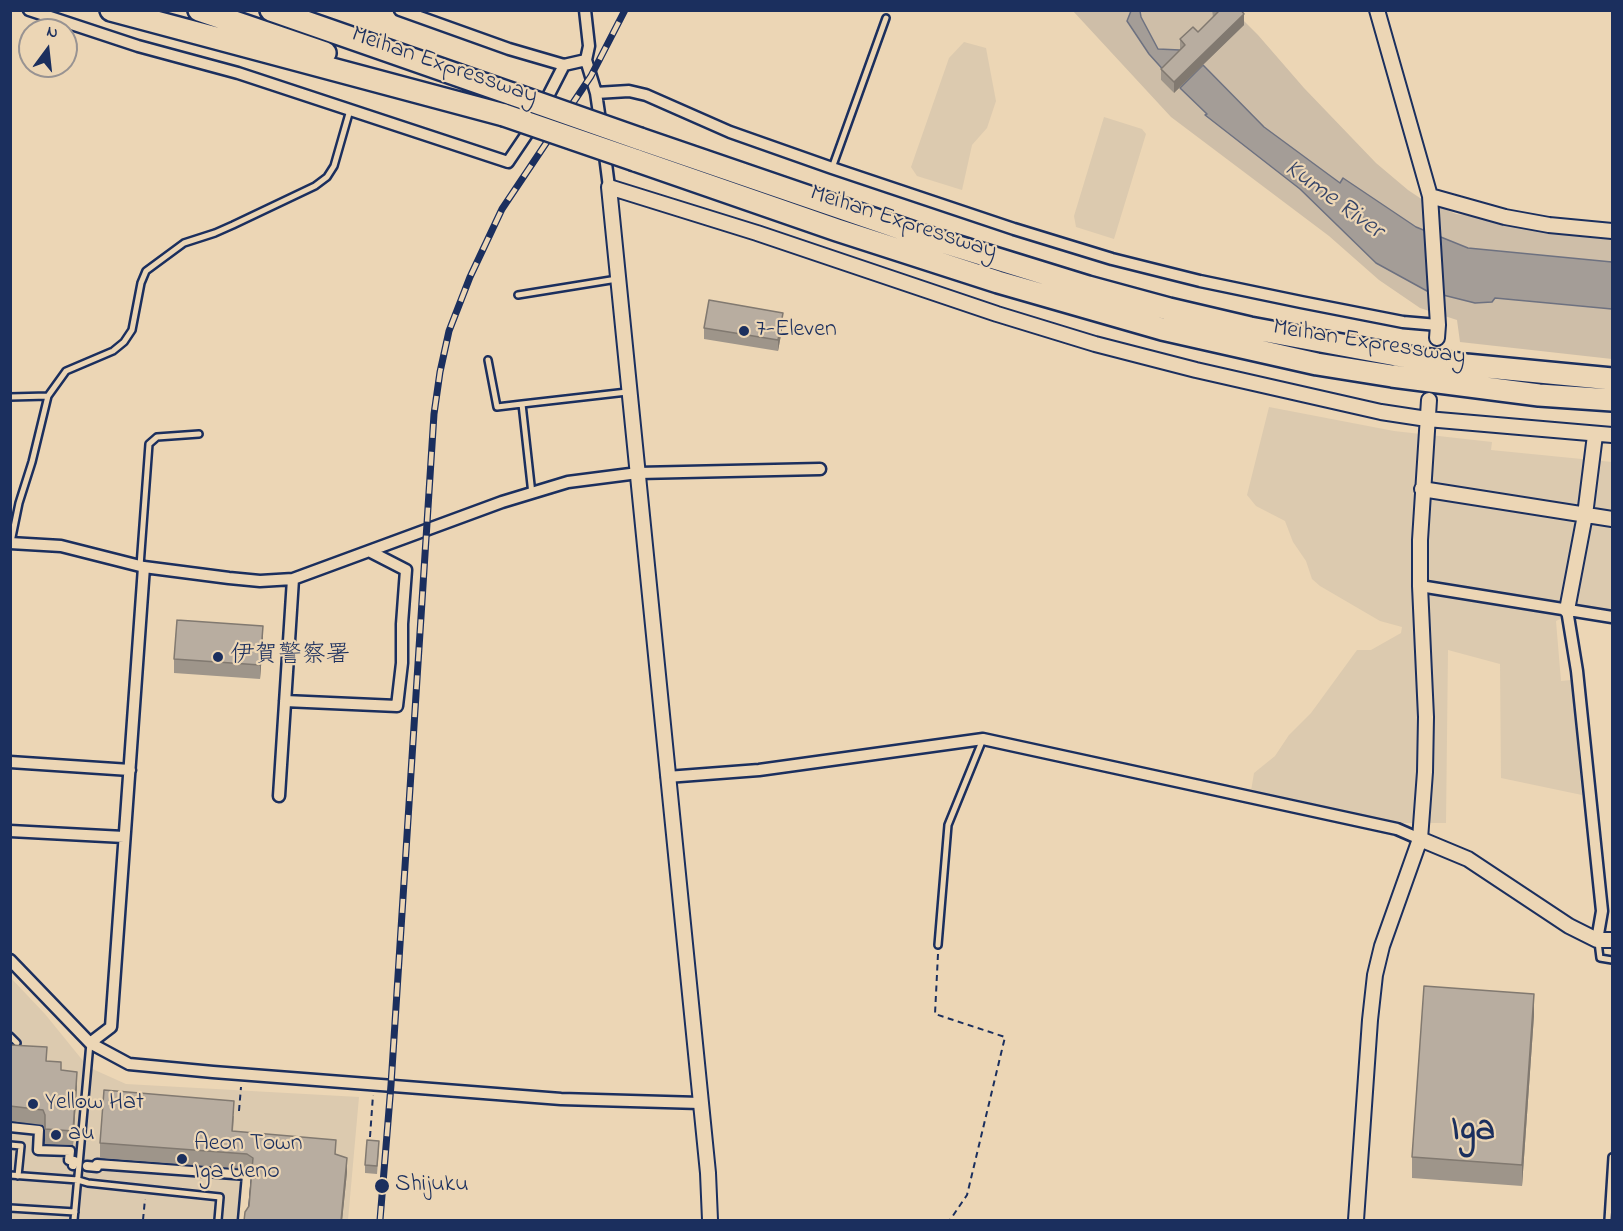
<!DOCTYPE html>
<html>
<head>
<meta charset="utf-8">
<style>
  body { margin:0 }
  #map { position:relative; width:1623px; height:1231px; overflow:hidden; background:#ecd6b5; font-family:"Indie Flower",sans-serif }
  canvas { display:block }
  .frame { position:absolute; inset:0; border:12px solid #1b2f5e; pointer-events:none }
  .north { position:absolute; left:18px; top:18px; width:60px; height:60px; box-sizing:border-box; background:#ecd6b5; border:2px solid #989392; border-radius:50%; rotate:15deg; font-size:16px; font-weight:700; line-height:24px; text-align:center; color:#1b2f5e }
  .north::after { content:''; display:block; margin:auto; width:21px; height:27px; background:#1b2f5e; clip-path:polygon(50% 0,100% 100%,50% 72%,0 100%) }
</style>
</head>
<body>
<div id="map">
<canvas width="1623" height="1231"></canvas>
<div class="frame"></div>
<div class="north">N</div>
</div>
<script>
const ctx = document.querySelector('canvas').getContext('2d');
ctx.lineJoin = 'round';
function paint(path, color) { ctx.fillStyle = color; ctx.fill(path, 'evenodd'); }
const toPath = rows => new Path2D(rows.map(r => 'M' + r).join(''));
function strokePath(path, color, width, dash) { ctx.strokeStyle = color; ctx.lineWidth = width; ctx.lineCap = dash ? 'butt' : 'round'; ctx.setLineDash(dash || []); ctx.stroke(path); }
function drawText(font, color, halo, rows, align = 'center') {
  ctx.font = font + ' "Indie Flower","Klee One",sans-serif'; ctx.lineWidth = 4.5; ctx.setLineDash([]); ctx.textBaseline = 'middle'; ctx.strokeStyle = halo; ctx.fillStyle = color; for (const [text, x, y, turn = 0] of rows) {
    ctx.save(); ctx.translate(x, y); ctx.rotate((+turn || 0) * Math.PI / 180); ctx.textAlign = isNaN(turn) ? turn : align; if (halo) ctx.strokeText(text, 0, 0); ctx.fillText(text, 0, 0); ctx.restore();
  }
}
const built = toPath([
  [964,42,986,48,996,101,987,128,972,145,962,190,917,176,911,167,949,58],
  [1104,117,1142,129,1146,134,1114,239,1076,227,1074,216],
  [1269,407,1394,431,1492,442,1491,450,1612,462,1612,610,1587,606,1556,621,1561,681,1571,680,1582,795,1501,778,1500,664,1448,650,1446,823,1395,823,1251,791,1254,773,1275,756,1289,735,1311,713,1357,650,1371,650,1401,633,1402,627,1380,621,1320,586,1312,579,1306,561,1293,542,1285,521,1256,506,1247,495],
  [10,977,45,1014,88,1067,126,1084,359,1097,348,1220,11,1220]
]);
const green = toPath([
  [1073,11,1131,11,1167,74,1161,80,1174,93,1180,88,1207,114,1300,189,1492,302,1495,298,1612,309,1612,359,1460,342,1457,320,1420,308,1379,280,1329,236,1171,117],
  [1140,11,1218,11,1218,23,1180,50,1158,49,1141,17],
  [1234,11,1258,35,1304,88,1376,163,1408,190,1420,198,1456,214,1612,234,1612,262,1468,248,1416,227,1344,179,1340,183,1264,127,1203,65]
]);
const water = toPath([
  [1131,11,1140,11,1141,17,1158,49,1180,50,1167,74,1149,54,1127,21,1131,11],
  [1203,65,1264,127,1340,183,1343,178,1416,227,1468,248,1612,262,1612,309,1495,298,1492,302,1475,303,1427,291,1376,263,1300,189,1205,115,1207,114,1180,88,1203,65]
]);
const path = toPath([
  [938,954,935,1014,1005,1037,967,1195,950,1220],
  [239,1111,241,1087],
  [370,1137,373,1095],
  [143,1220,145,1199]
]);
const service = toPath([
  [832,168,886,18],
  [518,295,617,279],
  [488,360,497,407,522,404,532,494],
  [10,397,48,396,66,371,113,351,124,342,132,330,141,283,146,271,184,243,215,233,233,225,315,186,327,177,334,166,350,110],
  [522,404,627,392],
  [11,542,19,503,32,462,48,396],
  [140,566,149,444,157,437,199,434],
  [1598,942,1600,958,1612,960],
  [938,945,948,825,983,739],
  [10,1036,17,1043],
  [10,1145,21,1146,18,1176],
  [10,1175,78,1180,88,1183,220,1197,218,1220],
  [10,1208,75,1212],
  [74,1220,90,1043],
  [1608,1220,1612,1157]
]);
const pedestrian = toPath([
  [10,1127,39,1130,38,1150,70,1151,69,1160,74,1161,73,1165],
  [87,1166,97,1167,97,1164,247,1175,243,1220]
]);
const minor = toPath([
  [29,10,138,46,238,73,508,162,535,122],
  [400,10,509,49,564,65,586,60],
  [585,10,589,46,586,60,596,93,601,127],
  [596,93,629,91,646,95,730,132,832,168,1014,229,1112,259,1200,281,1301,302,1403,322,1438,325],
  [542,108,564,65],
  [604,148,609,187],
  [10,543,61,546,144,567,229,578,260,581,293,579,502,502,568,482,638,473,820,469],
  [1420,586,1612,617],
  [1567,610,1577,671,1602,911,1597,940],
  [285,701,397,706,402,663,402,624,406,570,371,552],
  [10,762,130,770],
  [667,777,759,770,983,739,1397,829,1420,839],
  [279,796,293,579],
  [10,831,124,837],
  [10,960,90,1043,129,1064,213,1072,561,1099,700,1103],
  [90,1043,111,1027,144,567]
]);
const tertiary = toPath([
  [1377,10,1430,196,1438,325,1437,338],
  [1430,196,1505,217,1549,225,1612,231],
  [1422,489,1612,519],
  [1567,610,1585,515,1595,435],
  [1420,839,1468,859,1569,926,1597,940,1612,940],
  [710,1220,708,1173,609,187,757,233,997,314,1095,344,1196,370,1381,412,1427,419,1612,435],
  [1356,1220,1370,1020,1375,975,1382,946,1420,839,1425,772,1426,717,1420,586,1420,540,1429,400]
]);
const motorway = toPath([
  [111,10,504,115],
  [199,10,325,53],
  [271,10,512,94],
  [640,139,923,236,1088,287,1169,309,1250,328,1396,355,1466,365,1612,379],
  [635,160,837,230,998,282,1162,329,1317,364,1392,376,1539,395,1612,400]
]);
const rail = toPath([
  [380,1220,391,1085,434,414,440,372,449,331,470,277,502,209,591,76,625,10]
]);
const motorwayBridge = toPath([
  [512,94,640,139],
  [504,115,635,160]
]);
const wall = toPath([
  [1212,10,1241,10,1244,25,1174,93,1161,80,1161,69,1180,50,1180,39,1198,32,1213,17],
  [783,324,778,351,704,339,704,328],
  [263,641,260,679,174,673,174,659],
  [1534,1015,1522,1186,1412,1178,1412,1157],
  [10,1045,47,1061,61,1070,77,1086,73,1145,45,1144,45,1129,43,1125,11,1121],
  [234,1116,233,1131,336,1154,347,1172,342,1221,244,1221,249,1206,252,1172,247,1169,100,1158,100,1143],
  [379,1148,377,1174,365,1173,365,1165]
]);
const shadedWall = toPath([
  [1244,14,1244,25,1174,93,1174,82],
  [783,313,783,324,778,351,778,340],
  [263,626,263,641,260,679,260,665],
  [1534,994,1534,1015,1522,1186,1522,1165],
  [77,1072,77,1086,73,1145,73,1131],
  [347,1158,347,1172,342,1221,341,1221]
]);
const building = toPath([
  [1217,10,1241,10,1244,14,1174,82,1161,69,1185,45,1180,39,1193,27,1198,32,1218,12,1217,10],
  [709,300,783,313,778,340,704,328,709,300],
  [177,620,263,626,260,665,174,659,177,620],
  [1424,986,1534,994,1522,1165,1412,1157,1424,986],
  [10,1045,47,1047,46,1061,61,1062,61,1070,77,1072,73,1131,45,1129,45,1115,43,1110,10,1106,10,1045],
  [104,1090,234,1101,232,1131,336,1140,335,1154,347,1158,341,1221,244,1221,245,1212,249,1206,253,1158,247,1154,100,1143,104,1090],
  [367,1140,379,1141,377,1166,365,1165,367,1140]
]);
const markers = [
  [744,331,6,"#1b2f5e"],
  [218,657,6,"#1b2f5e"],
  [33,1104,6,"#1b2f5e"],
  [56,1135,6,"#1b2f5e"],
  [182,1159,6,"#1b2f5e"],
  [382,1186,8,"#1b2f5e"]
];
const streetNames = [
  ["Meihan Expressway",444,67,19],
  ["Meihan Expressway",903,224,18],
  ["Meihan Expressway",1369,344,9]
];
const poiNames = [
  ["7-Eleven",756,331],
  ["伊賀警察署",230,657],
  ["Yellow Hat",45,1104],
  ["au",68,1135],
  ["Aeon Town",194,1145],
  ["Iga Ueno",194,1173],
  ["Shijuku",395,1186]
];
const waterNames = [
  ["Kume River",1333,201,36]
];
const townNames = [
  ["Iga",1473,1133]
];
paint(built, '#dccaaf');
paint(green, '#cebea8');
paint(water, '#a49d97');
strokePath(water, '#6d7180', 1.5);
strokePath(service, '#1b2f5e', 10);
strokePath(pedestrian, '#1b2f5e', 13);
strokePath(minor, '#1b2f5e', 15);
strokePath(tertiary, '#1b2f5e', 18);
strokePath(motorway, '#1b2f5e', 26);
strokePath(path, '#1b2f5e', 2, [6, 4.5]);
strokePath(service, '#ecd6b5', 5);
strokePath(pedestrian, '#ecd6b5', 8);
strokePath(minor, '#ecd6b5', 10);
strokePath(tertiary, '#ecd6b5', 14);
strokePath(motorway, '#ecd6b5', 21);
strokePath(rail, '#1b2f5e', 7);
strokePath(rail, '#ecd6b5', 4.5, [14]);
strokePath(motorwayBridge, '#1b2f5e', 26, []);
strokePath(motorwayBridge, '#ecd6b5', 21);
paint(wall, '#9e958a');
paint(shadedWall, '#817970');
paint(building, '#b8ada0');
strokePath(building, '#817970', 1.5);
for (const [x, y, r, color] of markers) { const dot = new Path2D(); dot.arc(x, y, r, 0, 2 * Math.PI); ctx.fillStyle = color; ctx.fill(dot); strokePath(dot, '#ecd6b5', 2); }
drawText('24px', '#1b2f5e', '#ecd6b5', streetNames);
drawText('24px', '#1b2f5e', '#ecd6b5', poiNames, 'left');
drawText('italic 26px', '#364569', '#ecd6b5', waterNames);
drawText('bold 36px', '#1b2f5e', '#ecd6b5', townNames);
</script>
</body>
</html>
